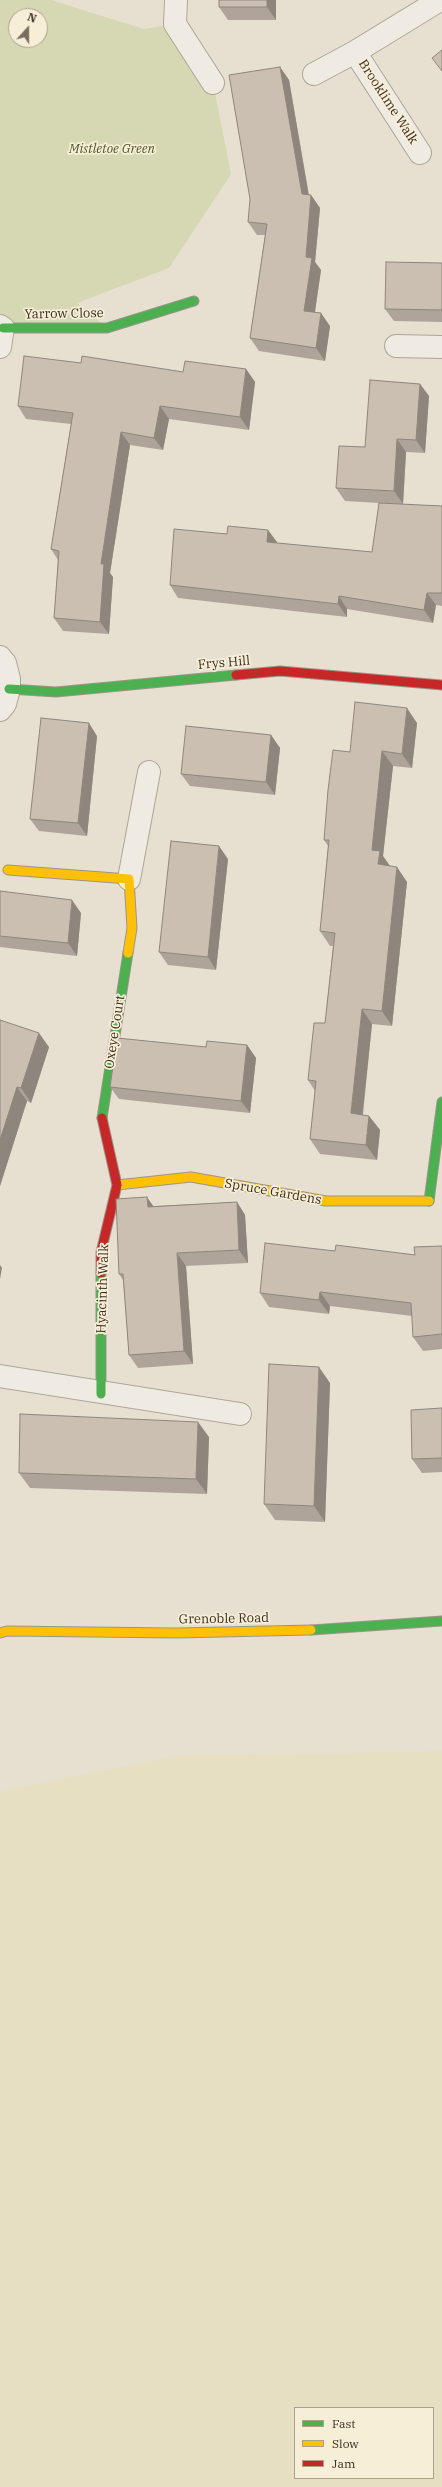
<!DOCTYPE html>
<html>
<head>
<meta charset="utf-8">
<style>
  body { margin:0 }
  #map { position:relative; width:442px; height:2487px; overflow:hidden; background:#e7e0d1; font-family:"IBM Plex Serif",serif }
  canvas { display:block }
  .legend { position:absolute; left:294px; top:2407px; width:140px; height:72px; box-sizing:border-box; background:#f7eed8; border:1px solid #ada18e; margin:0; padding:5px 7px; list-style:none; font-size:12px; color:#3d2e20 }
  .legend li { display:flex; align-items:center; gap:8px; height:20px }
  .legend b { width:20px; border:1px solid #ada18e }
  .north { position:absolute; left:8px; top:8px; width:40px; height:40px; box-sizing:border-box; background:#f7eed8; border:1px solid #ada18e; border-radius:50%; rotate:21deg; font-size:11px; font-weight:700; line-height:16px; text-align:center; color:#3d2e20 }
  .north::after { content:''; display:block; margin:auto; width:14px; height:18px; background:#786c5e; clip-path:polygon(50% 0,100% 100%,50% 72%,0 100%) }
</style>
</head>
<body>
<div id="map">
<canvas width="442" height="2487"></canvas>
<ul class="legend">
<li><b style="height:5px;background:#4caf50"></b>Fast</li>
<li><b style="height:5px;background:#ffc107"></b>Slow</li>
<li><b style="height:5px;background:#c62828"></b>Jam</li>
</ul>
<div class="north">N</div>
</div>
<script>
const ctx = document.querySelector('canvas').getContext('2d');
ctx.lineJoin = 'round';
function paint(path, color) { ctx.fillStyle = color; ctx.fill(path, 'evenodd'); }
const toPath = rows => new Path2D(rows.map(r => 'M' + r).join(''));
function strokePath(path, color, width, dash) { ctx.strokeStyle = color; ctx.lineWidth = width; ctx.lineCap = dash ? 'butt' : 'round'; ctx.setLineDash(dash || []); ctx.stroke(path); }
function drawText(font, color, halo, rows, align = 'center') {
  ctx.font = font + ' "IBM Plex Serif",serif'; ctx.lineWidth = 3.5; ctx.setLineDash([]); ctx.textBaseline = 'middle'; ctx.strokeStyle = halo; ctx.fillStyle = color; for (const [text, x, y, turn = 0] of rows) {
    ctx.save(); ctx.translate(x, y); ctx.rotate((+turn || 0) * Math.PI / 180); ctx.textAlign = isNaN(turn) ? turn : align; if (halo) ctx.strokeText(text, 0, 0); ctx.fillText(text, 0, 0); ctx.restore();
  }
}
const farmland = toPath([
  [442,1751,442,2487,0,2487,0,1791,178,1756],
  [295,2408,433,2408,433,2478,295,2478]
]);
const green = toPath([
  [0,0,51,0,144,29,175,24,213,83,231,174,169,268,77,303,107,328,0,326],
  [16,16,40,16,40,40,16,40]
]);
const street = toPath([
  [176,0,175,24,213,83],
  [355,52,420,153],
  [314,74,355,52,440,0],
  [0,326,3,328,0,347],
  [396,346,442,347],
  [0,657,5,663,9,679,9,689,5,704,0,710],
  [129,879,149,772],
  [0,1376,240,1414]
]);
const fast = toPath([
  [3,328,107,328,194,301],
  [9,689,56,692,236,675],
  [102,1118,128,953],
  [429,1201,442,1102],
  [101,1273,101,1394],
  [311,1630,442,1621]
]);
const slow = toPath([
  [8,870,129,879,132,928,128,953],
  [117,1185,191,1177,326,1201,429,1201],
  [0,1633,7,1631,177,1633,311,1630]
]);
const jam = toPath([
  [236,675,280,671,442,685],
  [101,1273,101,1252,117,1185,102,1118]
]);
const wall = toPath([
  [219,0,276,0,276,20,228,20,219,7],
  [280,67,289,80,309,195,311,195,320,208,315,262,321,270,315,313,330,326,325,361,259,351,250,338,265,235,257,235,248,222],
  [442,263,442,322,394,321,385,309],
  [81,363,183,372,246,369,255,382,249,430,169,419,163,450,130,445,110,573,113,577,109,634,63,631,54,618,58,560,51,549,71,424,26,419,18,406],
  [420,384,429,396,425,453,406,452,403,504,442,506,442,606,436,605,433,623,347,609,347,617,178,598,170,585,227,534,268,530,277,543,372,552,379,503,345,501,336,488,365,447],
  [417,723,412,768,393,766,383,856,390,866,407,882,392,1026,372,1024,363,1115,369,1116,380,1130,377,1160,320,1154,310,1139,315,1091,308,1080,325,1023,333,946,330,946,320,931,328,846,324,840,350,752],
  [271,735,280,748,275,795,190,786,181,774],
  [97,736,87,836,39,831,30,819],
  [228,859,216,970,168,965,159,952],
  [0,891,81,913,77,956,0,947],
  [0,1020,49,1047,31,1103,27,1101,0,1186],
  [247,1045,256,1058,250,1113,119,1099,110,1087,206,1047],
  [237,1202,245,1215,248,1263,186,1266,193,1364,138,1368,129,1355,123,1280,119,1274,154,1206],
  [442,1246,442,1349,423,1351,413,1337,412,1316,330,1306,329,1314,269,1307,260,1293,335,1251,415,1255],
  [330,1383,325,1522,275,1520,264,1504],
  [442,1408,442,1472,422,1473,412,1459],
  [209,1437,207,1494,30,1488,19,1473]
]);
const shadedWall = toPath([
  [267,0,276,0,276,20,267,7],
  [280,67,289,80,310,203,311,195,320,208,315,262,321,270,313,324,304,311,306,257,302,194],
  [321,313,330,326,325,361,316,348],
  [246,369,255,382,249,430,240,417],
  [420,384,429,396,425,453,416,440],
  [160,406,169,419,163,450,154,438],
  [121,432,130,445,110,573,113,577,109,634,100,622,101,564],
  [397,439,406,452,403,504,394,491],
  [268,530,277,542,276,554,267,542],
  [427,593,436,605,433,623,424,610],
  [339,596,347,609,347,617,338,604],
  [407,708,417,723,412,768,402,754],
  [89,723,97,736,87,836,78,823],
  [271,735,280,748,275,795,266,782],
  [382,751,393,766,383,856,390,866,378,864,372,850],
  [219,846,228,859,216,970,208,957],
  [397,867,407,882,392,1026,382,1011],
  [72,900,81,913,77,956,68,943],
  [362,1009,372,1024,361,1128,351,1113],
  [39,1033,49,1047,31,1103,21,1088],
  [247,1045,256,1058,250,1113,241,1101],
  [17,1087,27,1101,0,1186,0,1140],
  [369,1116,380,1130,377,1160,366,1145],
  [147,1197,156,1210,148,1207],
  [237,1202,245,1215,248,1263,239,1250],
  [177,1253,186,1266,193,1364,184,1351],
  [0,1265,2,1268,0,1279],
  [320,1292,330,1306,329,1314,319,1300],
  [319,1367,330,1383,325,1522,314,1506],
  [198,1422,209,1437,207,1494,196,1479]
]);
const building = toPath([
  [219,0,267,0,267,7,219,7,219,0],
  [442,50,442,71,432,58,442,50],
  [280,67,302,194,311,195,306,257,312,258,304,311,321,313,316,348,250,338,267,224,248,222,250,199,229,75,280,67],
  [386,262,442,263,442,310,385,309,386,262],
  [24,356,81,363,82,356,183,372,185,361,246,369,240,417,160,406,154,438,121,432,101,564,104,564,100,622,54,618,59,551,51,549,73,413,18,406,24,356],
  [370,380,420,384,416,440,397,439,394,491,336,488,339,446,365,447,370,380],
  [379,503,442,506,442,593,427,593,424,610,339,596,338,604,170,585,174,529,227,534,228,526,268,530,267,542,372,552,379,503],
  [355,702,407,708,402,754,382,751,372,850,380,851,378,864,397,867,382,1011,362,1009,351,1113,369,1116,366,1145,310,1139,316,1081,308,1080,314,1023,325,1023,335,933,320,931,329,840,324,840,328,790,333,750,350,752,355,702],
  [41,718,89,723,78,823,30,819,41,718],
  [186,726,271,735,266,782,181,774,186,726],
  [171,841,219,846,208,957,159,952,171,841],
  [0,891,72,900,68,943,0,936,0,891],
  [0,1020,39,1033,21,1088,17,1087,0,1140,0,1020],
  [117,1038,206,1047,207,1041,247,1045,241,1101,110,1087,117,1038],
  [147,1197,148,1207,237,1202,239,1250,177,1253,184,1351,129,1355,123,1274,119,1274,116,1199,147,1197],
  [265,1243,335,1251,336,1245,415,1255,414,1247,442,1246,442,1334,413,1337,411,1303,320,1292,319,1300,260,1293,265,1243],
  [269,1364,319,1367,314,1506,264,1504,269,1364],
  [442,1408,442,1458,412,1459,411,1410,442,1408],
  [20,1414,198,1422,196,1479,19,1473,20,1414]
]);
const streetNames = [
  ["Brooklime Walk",388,102,57],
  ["Yarrow Close",64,314,-1],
  ["Frys Hill",224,663,-5],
  ["Oxeye Court",115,1032,-81],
  ["Spruce Gardens",273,1192,10],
  ["Hyacinth Walk",103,1289,-88],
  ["Grenoble Road",224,1619,-1]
];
const parkNames = [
  ["Mistletoe Green",112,149]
];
paint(farmland, '#e6dfc2');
paint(green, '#d6d7b3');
strokePath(street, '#ada599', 24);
strokePath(fast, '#9c958a', 11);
strokePath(slow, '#9c958a', 11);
strokePath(jam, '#9c958a', 11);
strokePath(street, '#efebe3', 22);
strokePath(fast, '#4caf50', 9);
strokePath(slow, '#ffc107', 9);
strokePath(jam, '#c62828', 9);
paint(wall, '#afa499');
paint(shadedWall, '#8e867d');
paint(building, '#cbbfb2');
strokePath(building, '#8e867d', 1);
drawText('13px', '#3d2e20', '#f7eed8', streetNames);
drawText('italic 13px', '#4d5a26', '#f7eed8', parkNames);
</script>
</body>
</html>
